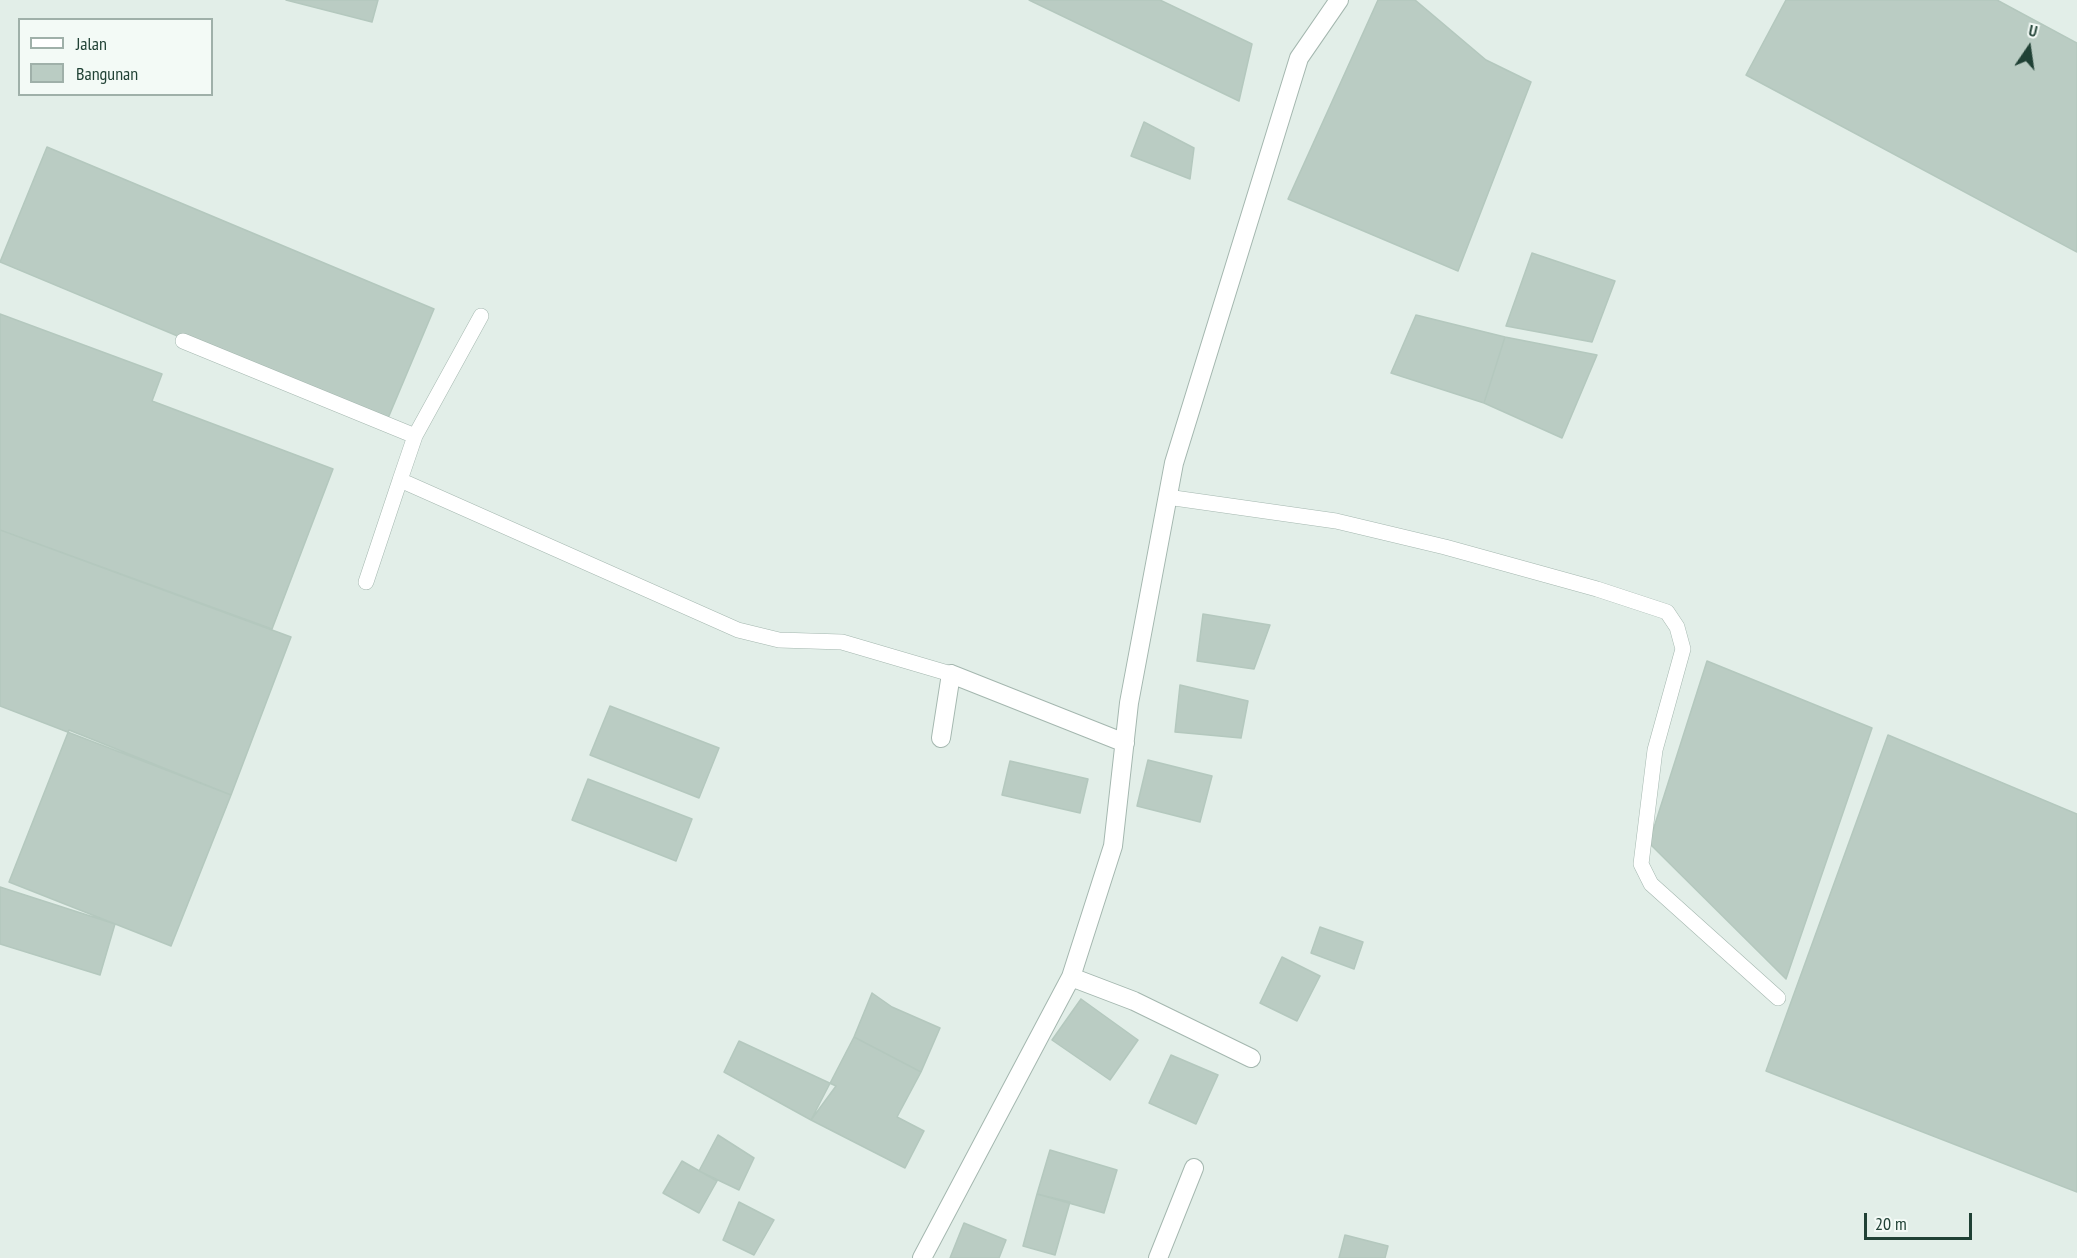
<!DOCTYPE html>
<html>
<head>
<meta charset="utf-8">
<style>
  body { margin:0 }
  #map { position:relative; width:2077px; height:1258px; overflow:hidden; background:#e2eee8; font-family:"PT Sans Narrow",sans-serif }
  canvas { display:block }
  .legend { position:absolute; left:18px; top:18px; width:195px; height:78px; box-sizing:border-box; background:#f3faf6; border:2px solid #9fb0a9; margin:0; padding:8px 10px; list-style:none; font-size:18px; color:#204135 }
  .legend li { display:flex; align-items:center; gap:12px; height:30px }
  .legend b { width:30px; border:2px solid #9fb0a9 }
  .north { position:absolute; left:1999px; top:18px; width:60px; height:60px; -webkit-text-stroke:4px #f3faf6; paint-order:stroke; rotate:13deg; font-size:16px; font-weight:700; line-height:24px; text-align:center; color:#204135 }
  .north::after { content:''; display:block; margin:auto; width:21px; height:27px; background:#204135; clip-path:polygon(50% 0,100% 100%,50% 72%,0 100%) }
  .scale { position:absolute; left:1864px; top:1213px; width:108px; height:27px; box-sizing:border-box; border:3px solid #204135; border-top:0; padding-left:8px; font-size:18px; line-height:21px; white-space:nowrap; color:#204135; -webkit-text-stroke:4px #f3faf6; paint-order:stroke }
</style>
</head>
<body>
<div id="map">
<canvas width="2077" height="1258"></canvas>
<ul class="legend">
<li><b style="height:8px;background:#fff"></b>Jalan</li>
<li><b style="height:16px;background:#baccc3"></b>Bangunan</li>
</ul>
<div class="north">U</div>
<div class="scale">20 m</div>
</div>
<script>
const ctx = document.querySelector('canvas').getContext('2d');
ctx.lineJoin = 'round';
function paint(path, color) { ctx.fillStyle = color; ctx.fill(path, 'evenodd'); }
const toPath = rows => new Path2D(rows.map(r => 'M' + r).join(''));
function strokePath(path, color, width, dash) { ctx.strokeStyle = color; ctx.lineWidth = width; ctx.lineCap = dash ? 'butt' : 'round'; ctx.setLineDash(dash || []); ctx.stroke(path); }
const building = toPath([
  [286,0,378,0,372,22,286,0],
  [1029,0,1160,0,1252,44,1239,101,1029,0],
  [1378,0,1415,0,1486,60,1531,82,1458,271,1288,199,1378,0],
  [1786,0,1997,0,2077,43,2077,252,1746,75,1786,0],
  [1144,122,1194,148,1190,179,1131,156,1144,122],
  [47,147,434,309,386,423,0,262,47,147],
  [1532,253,1615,281,1592,342,1506,326,1532,253],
  [0,314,162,374,152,401,333,469,272,629,0,530,0,314],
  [1416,315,1505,337,1484,403,1391,373,1416,315],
  [1505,337,1597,355,1562,438,1484,403,1505,337],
  [0,530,291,637,231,795,0,706,0,530],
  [1203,614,1270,625,1254,669,1197,661,1203,614],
  [1707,661,1872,728,1786,979,1649,843,1707,661],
  [1180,685,1248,701,1241,738,1175,732,1180,685],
  [610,706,719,748,699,798,590,755,610,706],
  [69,730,231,795,171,946,9,882,69,730],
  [1888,735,2077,814,2077,1192,1766,1071,1888,735],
  [1148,760,1212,776,1200,822,1137,806,1148,760],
  [1010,761,1088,779,1080,813,1002,795,1010,761],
  [588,779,692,819,676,861,572,820,588,779],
  [0,887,115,924,100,975,0,944,0,887],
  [1320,927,1363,942,1354,969,1311,953,1320,927],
  [1282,957,1320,976,1297,1021,1260,1003,1282,957],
  [872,993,892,1007,940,1028,921,1072,854,1037,872,993],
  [1081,999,1138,1040,1110,1080,1052,1040,1081,999],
  [854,1037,921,1072,897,1117,924,1131,905,1168,811,1120,854,1037],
  [739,1041,836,1086,811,1120,724,1072,739,1041],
  [1171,1055,1218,1075,1196,1124,1149,1103,1171,1055],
  [718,1135,754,1158,739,1190,699,1171,718,1135],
  [1050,1150,1117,1170,1104,1213,1037,1194,1050,1150],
  [682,1161,717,1181,699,1213,663,1193,682,1161],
  [1037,1194,1070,1202,1055,1255,1023,1246,1037,1194],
  [739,1202,774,1220,754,1255,723,1240,739,1202],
  [964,1223,1006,1240,999,1258,950,1258,964,1223],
  [1345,1235,1388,1246,1385,1258,1339,1258,1345,1235]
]);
const service = toPath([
  [481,316,415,436,400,480,738,630,779,640,842,642,951,674],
  [183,341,415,436],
  [1167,497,1336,521,1445,547,1597,589,1667,612,1677,627,1683,649,1655,750,1641,864,1651,884,1778,998],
  [366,582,400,480]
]);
const minor = toPath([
  [941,738,951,674,1125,743],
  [1071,977,1134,1001,1251,1058],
  [922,1258,1071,977,1113,846,1129,703,1174,463,1299,58,1339,0],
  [1158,1258,1194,1168]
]);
paint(building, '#baccc3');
strokePath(building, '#b4c8be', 1.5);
strokePath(service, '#a4b7af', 16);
strokePath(minor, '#a4b7af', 20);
strokePath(service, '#fff', 15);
strokePath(minor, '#fff', 18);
</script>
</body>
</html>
